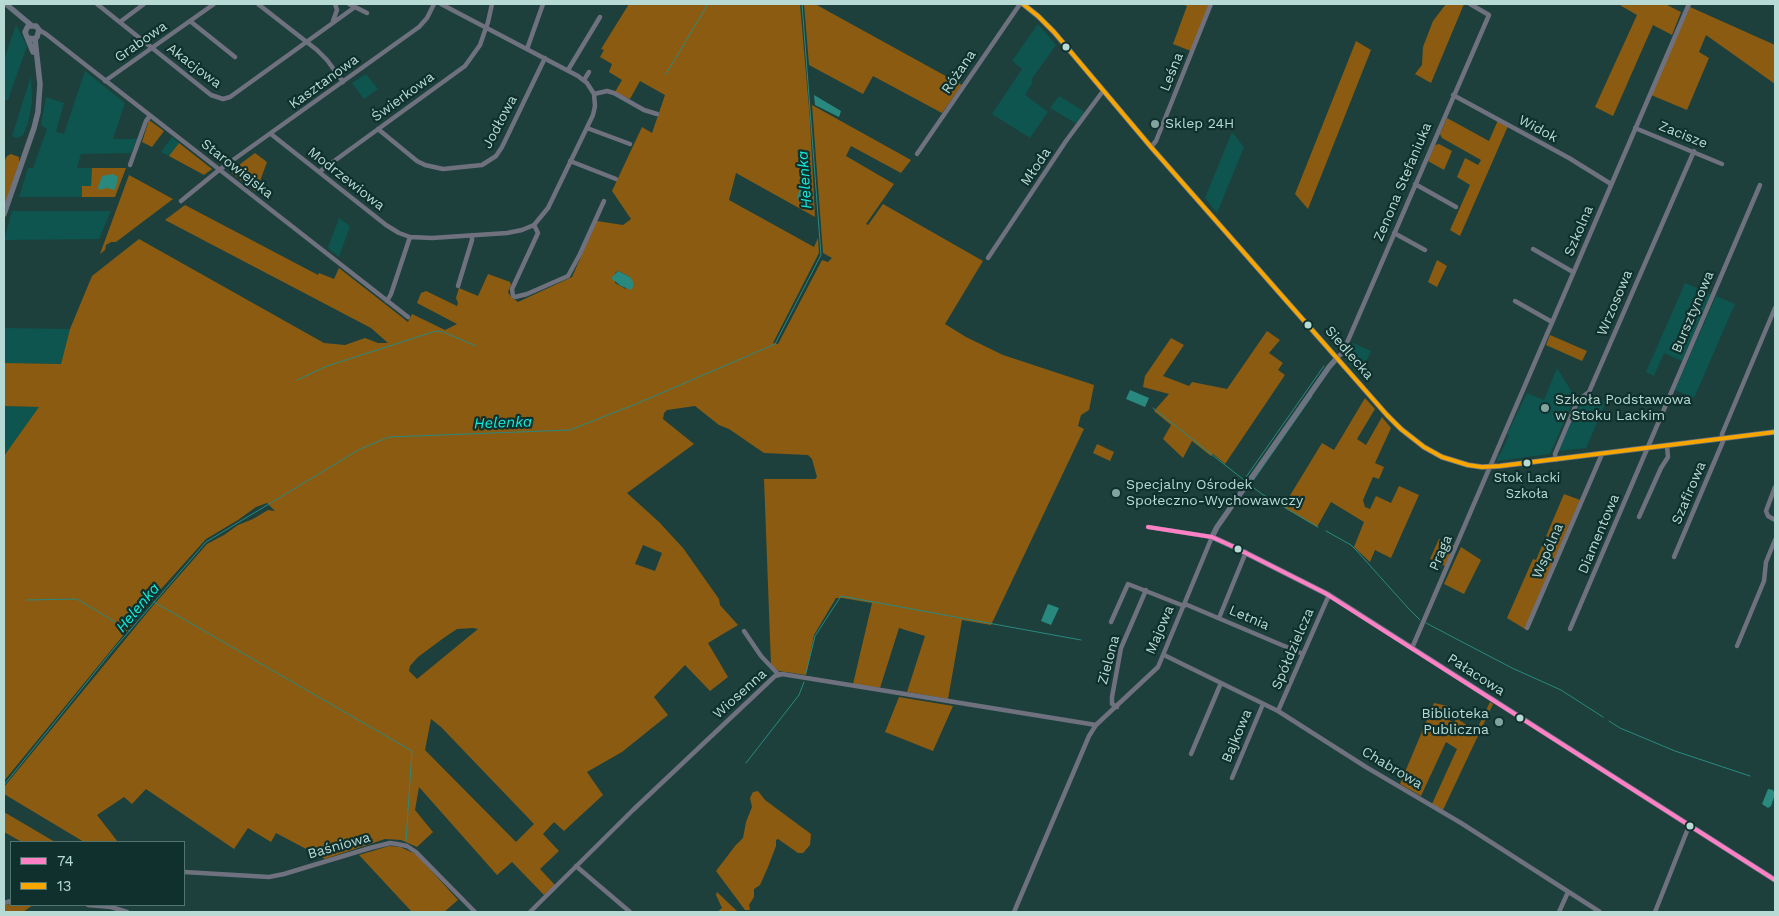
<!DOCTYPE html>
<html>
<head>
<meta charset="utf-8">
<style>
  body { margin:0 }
  #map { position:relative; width:1779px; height:916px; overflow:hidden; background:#1d403c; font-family:"Work Sans",sans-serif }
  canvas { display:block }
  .frame { position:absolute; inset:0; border:5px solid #b7dad5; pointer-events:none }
  .legend { position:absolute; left:10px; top:841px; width:175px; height:65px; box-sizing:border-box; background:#10302d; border:1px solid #537470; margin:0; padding:6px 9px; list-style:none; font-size:15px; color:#b7dad5 }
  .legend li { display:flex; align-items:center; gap:10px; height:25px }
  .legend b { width:25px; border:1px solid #537470 }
</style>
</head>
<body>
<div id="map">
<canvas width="1779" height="916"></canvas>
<div class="frame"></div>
<ul class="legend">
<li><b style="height:6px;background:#ff80c5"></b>74</li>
<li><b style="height:6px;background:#f7a600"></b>13</li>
</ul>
</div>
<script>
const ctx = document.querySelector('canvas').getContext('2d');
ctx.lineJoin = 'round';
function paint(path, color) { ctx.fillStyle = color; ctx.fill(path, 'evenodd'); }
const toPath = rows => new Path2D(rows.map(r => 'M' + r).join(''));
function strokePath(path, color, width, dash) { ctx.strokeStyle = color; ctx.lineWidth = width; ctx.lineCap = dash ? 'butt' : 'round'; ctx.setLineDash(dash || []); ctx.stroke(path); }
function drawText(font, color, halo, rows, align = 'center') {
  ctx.font = font + ' "Work Sans",sans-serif'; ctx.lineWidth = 4.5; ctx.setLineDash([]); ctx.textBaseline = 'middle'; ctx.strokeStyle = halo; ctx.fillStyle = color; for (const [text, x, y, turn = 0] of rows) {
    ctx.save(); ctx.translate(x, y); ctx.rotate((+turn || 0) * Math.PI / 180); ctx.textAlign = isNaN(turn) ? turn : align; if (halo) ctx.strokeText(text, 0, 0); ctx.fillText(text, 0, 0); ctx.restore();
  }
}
const built = toPath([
  [1038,24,1056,45,1031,80,1033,82,1025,95,1048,112,1030,138,992,114,1022,69,1012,61],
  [16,25,27,46,8,100,4,99,4,60],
  [85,71,125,103,113,139,137,139,131,153,81,154,77,168,92,168,91,186,82,186,82,197,19,197,28,168,33,168,47,129,41,125,46,97,64,103,56,132,64,134],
  [366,74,378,89,364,99,352,83],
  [31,76,32,103,28,123,23,135,17,138,12,136],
  [1059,96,1085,112,1077,124,1050,108],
  [1232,132,1244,147,1217,213,1205,198],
  [172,137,179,143,169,156,161,152],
  [12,211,111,211,99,239,4,240],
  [339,218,350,226,339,257,328,248],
  [1685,283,1711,294,1682,361,1664,353,1654,376,1646,372],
  [1716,296,1735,304,1694,398,1675,390],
  [4,328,70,329,61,364,4,363],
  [1351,342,1371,351,1360,375,1345,359,1346,351],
  [1557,368,1575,397,1550,454,1497,461,1498,455,1500,455,1509,435,1507,434,1527,393,1544,400],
  [1591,396,1606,402,1586,448,1558,451,1578,403],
  [4,406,40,407,4,456]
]);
const green = toPath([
  [629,4,800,4,810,120,815,217,736,173,729,200,814,247,818,238,819,253,773,343,778,344,822,260,828,262,832,258,823,253,812,105,911,160,901,173,851,146,846,156,894,184,866,224,868,225,883,204,983,261,945,324,966,337,1003,355,1094,385,1089,410,1081,415,1078,426,1084,429,991,625,962,620,948,699,907,692,925,636,899,628,880,688,853,684,872,603,842,598,836,598,814,635,806,675,779,671,771,665,764,479,815,479,817,477,812,459,808,455,764,453,729,429,719,425,695,406,667,410,664,413,663,419,694,444,627,493,659,522,683,548,719,599,720,605,738,625,708,643,728,677,710,691,685,665,654,697,668,715,622,752,587,772,603,795,564,831,554,822,543,834,559,851,540,869,555,885,544,895,512,862,497,875,419,787,415,810,433,832,417,847,401,840,385,839,325,859,276,833,271,842,248,828,234,849,146,789,132,804,124,797,97,815,118,842,84,842,4,794,4,787,151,608,207,544,224,535,238,525,253,519,268,510,275,511,267,503,256,507,238,520,206,539,162,588,4,781,4,456,39,407,4,406,4,363,61,364,70,329,92,276,139,239,324,343,345,345,365,338,378,343,388,343,371,328,165,220,185,205,318,275,319,273,334,279,339,268,408,322,412,314,445,330,457,324,417,303,421,293,426,291,457,306,458,303,456,298,459,288,478,296,488,274,510,282,511,285,508,292,511,297,518,302,572,277,597,221,623,225,631,219,612,191,642,127,652,133,665,95,640,81,630,99,615,92,622,80,609,72,612,64,600,57,604,50,601,49],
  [618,271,630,277,626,289,615,283,615,273],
  [643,545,662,553,655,571,635,564],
  [473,628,478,629,417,679,409,671,410,666,418,657,445,637,457,629],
  [431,719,441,727,534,824,516,842,425,750],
  [804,4,815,4,962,85,942,113,873,76,863,94,809,65],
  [1182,4,1210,4,1191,51,1173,44,1187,6],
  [1446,4,1464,4,1431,83,1415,74,1422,65,1423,47,1433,21],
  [1618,4,1665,4,1681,12,1672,35,1653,25,1613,116,1595,107,1637,15],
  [1690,7,1775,45,1775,84,1706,35,1699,52,1709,58,1687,110,1651,95],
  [1356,41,1371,50,1308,209,1295,194],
  [1447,118,1489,141,1498,120,1508,126,1460,236,1450,230,1470,185,1457,177,1465,158,1478,165,1481,160,1442,138,1440,134],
  [149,120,164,131,152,147,142,142],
  [179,143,212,169,204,175,169,156],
  [1439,144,1452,151,1444,170,1428,161,1435,145],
  [255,153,267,162,256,192,232,173,231,171],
  [11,154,19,157,19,163,4,207,4,162,7,156],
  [92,168,126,168,115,197,82,197,82,186,91,186],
  [129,175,173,199,116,242,111,242,106,245,105,250,100,254],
  [1437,260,1447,266,1437,287,1428,282],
  [1267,331,1280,340,1269,353,1283,363,1278,370,1285,375,1225,464,1213,454,1211,456,1192,441,1183,458,1163,439,1171,425,1154,411,1169,394,1143,387,1145,376,1171,338,1184,345,1163,376,1189,386,1192,382,1227,389],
  [1550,335,1587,351,1582,361,1546,345],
  [1365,398,1375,409,1357,439,1366,445,1382,417,1391,428,1375,463,1384,467,1379,479,1373,477,1363,500,1365,507,1370,509,1376,496,1391,503,1399,486,1419,495,1391,558,1375,550,1370,562,1354,547,1364,522,1331,502,1317,527,1283,507,1322,443,1334,450],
  [1097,444,1114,452,1110,461,1093,453],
  [1564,494,1580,500,1525,629,1507,618,1533,559,1536,560],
  [1439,539,1455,546,1445,566,1430,559],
  [1461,547,1481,560,1464,594,1444,584],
  [899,697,953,706,933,751,885,732],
  [1490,702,1493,704,1443,810,1432,804,1457,749,1446,742,1421,796,1400,784,1434,703,1448,706,1443,716,1454,723,1456,718,1476,731],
  [758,791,765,800,811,834,810,845,803,853,798,853,778,839,776,840,776,846,768,867,760,885,754,889,754,897,749,905,750,910,745,910,716,871,735,846,743,838,746,822,752,807,750,798,753,792],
  [4,812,55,842,22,842,4,832],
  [389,846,400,847,416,854,458,900,444,912,412,912,359,855],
  [717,892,738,912,717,912,722,908,716,895],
  [11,904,11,905,33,905,23,912,4,912,4,905]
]);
const water = toPath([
  [814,95,841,111,839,117,815,105],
  [113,174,118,177,116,187,114,190,107,188,99,190,98,187,102,176],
  [800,188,811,195,810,206,802,204,797,198],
  [618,271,630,277,633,282,633,287,631,290,621,286,612,279,612,277],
  [1130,390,1149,398,1145,407,1126,399],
  [1048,604,1059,608,1051,625,1041,621],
  [1768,789,1773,790,1775,794,1771,806,1768,808,1762,804]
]);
const stream = toPath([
  [666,74,708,4],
  [297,380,327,366,436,331,443,332,476,346],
  [1312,396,1250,485,1262,494,1318,527],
  [1153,408,1244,480,1324,366],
  [1326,531,1351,545,1357,551,1408,608,1420,620],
  [27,600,77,599,130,631],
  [154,602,412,751,406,841],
  [1426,623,1512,668,1561,690,1603,717],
  [806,673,815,636,841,596,1081,640],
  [1609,721,1620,728,1675,751,1750,776],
  [746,763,799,695,804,682],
  [4,785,112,651,206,542,360,449,389,437,570,430,636,404,775,344,821,255,802,4]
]);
const street = toPath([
  [97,4,211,95,223,99,230,97,355,7],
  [258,4,317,50,327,60,343,82],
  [349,4,367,13],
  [190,21,235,57],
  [333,21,337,10,335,4],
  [120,22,144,4],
  [39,30,46,34,408,317],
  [527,49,543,4],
  [568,70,600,17],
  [584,80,589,72],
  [105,81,214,4],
  [594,94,607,91,614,93,644,110,657,114],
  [1453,95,1569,158,1611,184],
  [587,128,630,144],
  [1635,128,1722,164],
  [378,129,417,161,425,165,443,169,482,165,496,156,502,147,545,58],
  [271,134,386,225,399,233,410,237,432,238,507,233,522,230,534,225,548,208,593,115,595,106,594,94,587,83,578,76,441,4],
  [1151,147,1156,141,1211,4],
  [917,154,1020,4],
  [570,161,616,179],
  [130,165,146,121,150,116],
  [319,172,465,66,480,45,488,22,492,4],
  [1415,184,1456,207],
  [181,201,219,170,419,27,427,18,434,4],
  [534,225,538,233,512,289,513,296,515,297,527,294,568,276,580,254,604,201],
  [1394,233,1425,250],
  [1533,249,1573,272],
  [988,258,1066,141,1103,91],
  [458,286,472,240,472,235],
  [387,301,391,294,410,237],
  [1515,301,1552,322],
  [1337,358,1343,352,1489,15,1470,4],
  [1722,439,1722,434,1775,308],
  [1556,460,1555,454,1578,400,1589,392,1694,151],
  [1775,487,1766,511,1768,516,1775,520],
  [1639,517,1661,468,1668,457,1667,446],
  [1674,557,1724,439],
  [1185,604,1303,654],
  [1219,618,1246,552],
  [1111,622,1128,584,1184,606],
  [1527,628,1602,454],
  [1570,629,1760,185],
  [744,631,761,656,779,675],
  [1737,646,1764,581,1766,562,1775,540],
  [1412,648,1689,4],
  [1164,655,1278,711,1366,767,1461,823,1600,912],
  [1117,707,1112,704,1112,697,1121,648,1146,590],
  [1278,711,1329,595],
  [1191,754,1221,683],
  [1232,778,1263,704],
  [576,866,630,912],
  [184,872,269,877,284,874,370,848,390,843,397,844,407,846,416,852,475,912],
  [4,903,11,901],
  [88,905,111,907,127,912],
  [530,912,633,810,775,676,782,674,1096,725],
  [1014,912,1089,736,1096,725,1158,667,1212,537,1148,527],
  [1559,912,1568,892],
  [1655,912,1689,826]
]);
const secondary = toPath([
  [6,4,31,25],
  [1023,4,1038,16,1054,32,1151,147,1387,415,1401,429,1424,447,1442,457,1468,465,1482,467,1500,466,1775,432],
  [28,38,33,39,37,37,39,30,36,26,28,26,25,32,33,52],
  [4,214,34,128,38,112,40,84,35,39],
  [1337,358,1329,367,1217,527,1212,537,1234,547,1329,595,1775,880]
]);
const bus1 = toPath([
  [1148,527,1212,537,1234,547,1325,593,1775,880]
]);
const bus2 = toPath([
  [1023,4,1038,16,1054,32,1151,147,1387,415,1401,429,1424,447,1442,457,1468,465,1482,467,1500,466,1775,432]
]);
const markers = [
  [1066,47,4.5,"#b7dad5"],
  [1155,124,5,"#81a49f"],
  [1308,325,4.5,"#b7dad5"],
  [1545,408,5,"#81a49f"],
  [1527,463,4.5,"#b7dad5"],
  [1116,493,5,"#81a49f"],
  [1238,549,4.5,"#b7dad5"],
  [1520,718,4.5,"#b7dad5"],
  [1499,722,5,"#81a49f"],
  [1690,826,4.5,"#b7dad5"]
];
const busNames = [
  ["Stok Lacki",1527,478],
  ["Szkoła",1527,494]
];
const streetNames = [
  ["Grabowa",141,42,-35],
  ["Akacjowa",194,66,37],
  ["Różana",959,72,-56],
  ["Leśna",1172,72,-68],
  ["Kasztanowa",324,82,-36],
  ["Świerkowa",403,97,-36],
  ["Jodłowa",500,122,-62],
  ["Widok",1538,129,28],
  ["Zacisze",1683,135,22],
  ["Młoda",1036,167,-56],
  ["Starowiejska",237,169,38],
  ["Modrzewiowa",346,179,38],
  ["Zenona Stefaniuka",1403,182,-67],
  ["Szkolna",1579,231,-67],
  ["Wrzosowa",1615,303,-67],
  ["Bursztynowa",1693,312,-67],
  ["Siedlecka",1349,353,49],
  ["Szafirowa",1689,493,-67],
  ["Diamentowa",1599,534,-67],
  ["Wspólna",1548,551,-67],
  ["Praga",1441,553,-66],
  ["Letnia",1249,618,23],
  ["Majowa",1160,630,-67],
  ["Spółdzielcza",1293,649,-67],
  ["Zielona",1109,660,-75],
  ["Pałacowa",1476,675,33],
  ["Wiosenna",740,694,-42],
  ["Bajkowa",1237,736,-67],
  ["Chabrowa",1392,768,31],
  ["Baśniowa",339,846,-16]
];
const poiNames = [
  ["Sklep 24H",1165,124],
  ["Szkoła Podstawowa",1555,400],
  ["w Stoku Lackim",1555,416],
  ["Specjalny Ośrodek",1126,485],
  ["Społeczno-Wychowawczy",1126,501],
  ["Biblioteka",1489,714,"right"],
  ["Publiczna",1489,730,"right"]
];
const waterNames = [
  ["Helenka",805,180,-94],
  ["Helenka",503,423,-2],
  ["Helenka",138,608,-50]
];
paint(built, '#0d554e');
paint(green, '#8b5b12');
paint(water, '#29897f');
strokePath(stream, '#29897f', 1);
strokePath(street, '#6f717f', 4.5);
strokePath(secondary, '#6d7381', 5.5);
strokePath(bus1, '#ff80c5', 4);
strokePath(bus2, '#f7a600', 4);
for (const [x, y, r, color] of markers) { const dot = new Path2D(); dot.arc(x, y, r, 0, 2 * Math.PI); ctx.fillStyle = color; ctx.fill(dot); strokePath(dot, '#10302d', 2); }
drawText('13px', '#b7dad5', '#10302d', busNames);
drawText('14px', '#b7dad5', '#10302d', streetNames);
drawText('14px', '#b7dad5', '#10302d', poiNames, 'left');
drawText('italic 15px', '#15ebdb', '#10302d', waterNames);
</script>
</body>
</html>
